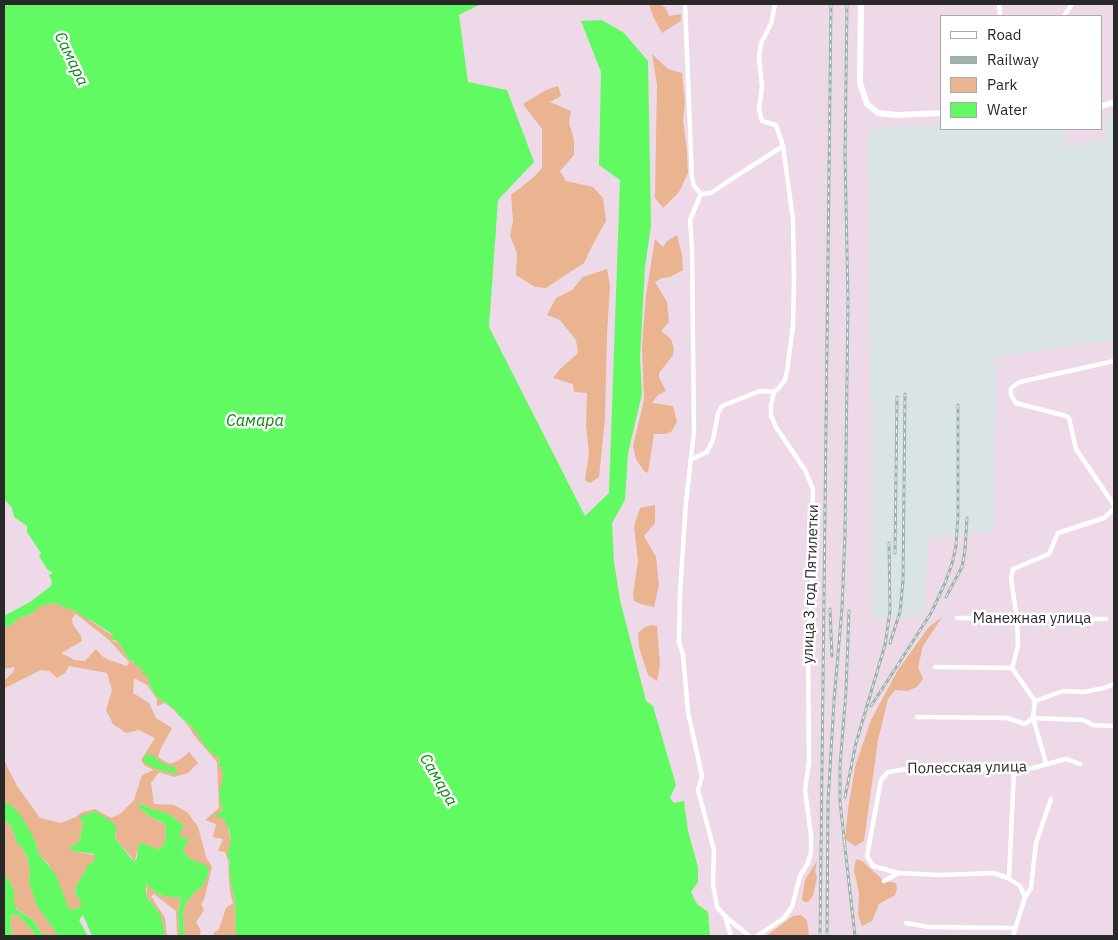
<!DOCTYPE html>
<html>
<head>
<meta charset="utf-8">
<style>
  body { margin:0 }
  #map { position:relative; width:1118px; height:940px; overflow:hidden; background:#edd9e7; font-family:"IBM Plex Sans",sans-serif }
  canvas { display:block }
  .frame { position:absolute; inset:0; border:5px solid #292929; pointer-events:none }
  .legend { position:absolute; left:940px; top:15px; width:162px; height:115px; box-sizing:border-box; background:#fff; border:1px solid #a9a9a9; margin:0; padding:6px 9px; list-style:none; font-size:15px; color:#292929 }
  .legend li { display:flex; align-items:center; gap:10px; height:25px }
  .legend b { width:25px; border:1px solid #a9a9a9 }
</style>
</head>
<body>
<div id="map">
<canvas width="1118" height="940"></canvas>
<div class="frame"></div>
<ul class="legend">
<li><b style="height:6px;background:#fff"></b>Road</li>
<li><b style="height:6px;background:#9bb5ab"></b>Railway</li>
<li><b style="height:14px;background:#e9b48f"></b>Park</li>
<li><b style="height:14px;background:#61fa62"></b>Water</li>
</ul>
</div>
<script>
const ctx = document.querySelector('canvas').getContext('2d');
ctx.lineJoin = 'round';
function paint(path, color) { ctx.fillStyle = color; ctx.fill(path, 'evenodd'); }
const toPath = rows => new Path2D(rows.map(r => 'M' + r).join(''));
function strokePath(path, color, width, dash) { ctx.strokeStyle = color; ctx.lineWidth = width; ctx.lineCap = dash ? 'butt' : 'round'; ctx.setLineDash(dash || []); ctx.stroke(path); }
function drawText(font, color, halo, rows, align = 'center') {
  ctx.font = font + ' "IBM Plex Sans",sans-serif'; ctx.lineWidth = 5; ctx.setLineDash([]); ctx.textBaseline = 'middle'; ctx.strokeStyle = halo; ctx.fillStyle = color; for (const [text, x, y, turn = 0] of rows) {
    ctx.save(); ctx.translate(x, y); ctx.rotate((+turn || 0) * Math.PI / 180); ctx.textAlign = isNaN(turn) ? turn : align; if (halo) ctx.strokeText(text, 0, 0); ctx.fillText(text, 0, 0); ctx.restore();
  }
}
const industrial = toPath([
  [1114,113,1114,340,996,357,995,531,929,538,924,617,873,619,868,133,877,127,942,124,942,129,1065,129,1067,148,1105,139,1106,115]
]);
const green = toPath([
  [649,4,657,4,665,7,669,16,681,14,681,21,662,33,653,16],
  [652,54,668,69,682,73,685,102,683,120,687,152,688,173,679,192,663,208,655,198,657,85],
  [558,86,561,96,550,102,571,111,569,123,574,140,574,155,560,171,566,181,593,187,603,198,606,221,593,244,584,263,546,288,535,287,516,275,517,253,510,236,513,221,511,195,533,178,542,168,542,129,523,104,546,90],
  [677,235,682,255,683,270,670,277,662,278,655,282,667,302,669,322,661,331,671,339,674,349,673,355,659,373,659,377,666,391,658,395,652,403,673,406,677,422,671,432,665,434,654,434,648,473,644,471,636,459,633,446,644,400,642,348,646,295,655,239,663,247,667,241],
  [607,269,610,286,607,334,605,419,599,477,590,483,585,480,589,453,586,426,587,393,574,392,573,384,553,378,560,369,578,353,576,340,560,320,547,315,556,298,572,290,583,277],
  [655,505,655,523,644,536,656,557,659,585,654,607,641,604,634,601,633,595,638,561,634,526,640,508],
  [55,603,71,610,75,610,113,636,112,640,115,642,118,641,129,660,134,662,148,676,149,685,156,696,177,711,178,715,199,734,200,738,210,752,218,756,221,770,224,774,220,794,222,812,217,815,226,820,231,841,228,851,232,890,235,899,236,936,215,936,213,934,219,929,226,908,233,903,230,892,228,860,225,852,218,851,223,839,213,837,216,824,205,820,219,808,217,762,193,734,190,728,174,710,165,703,157,706,157,699,147,685,134,678,133,693,149,703,156,718,172,728,161,748,158,757,170,764,181,759,189,752,198,763,188,773,174,777,159,772,151,783,154,804,174,805,187,812,198,827,206,857,212,867,204,900,201,904,204,910,196,922,201,931,199,936,186,936,184,933,183,915,185,905,191,896,203,885,202,865,189,858,183,851,189,838,180,837,180,832,184,826,169,814,152,809,140,803,139,807,148,815,166,825,165,842,160,850,140,842,134,863,132,858,115,838,116,832,83,822,80,840,75,845,70,846,72,851,94,855,96,857,95,860,86,867,85,872,83,874,76,887,75,893,81,901,81,906,72,910,69,909,49,865,38,853,35,840,15,809,4,801,4,760,17,786,40,818,61,823,76,817,82,812,95,809,111,818,120,814,134,800,142,775,154,770,145,766,141,760,155,738,139,730,126,733,113,724,106,710,112,690,107,673,69,666,65,673,57,678,49,671,41,670,7,687,4,691,4,681,13,672,15,667,4,669,4,627,11,625,21,617,30,615,40,606],
  [76,614,109,640,129,662,127,666,109,660,102,656,96,649,85,661,75,660,61,653,82,641,81,636,73,625,72,618],
  [942,617,923,646,918,667,923,679,917,687,907,691,895,690,888,699,878,740,864,841,855,846,845,839,848,809,855,767,871,720,898,670,928,628],
  [651,625,657,626,660,665,657,681,648,675,639,647,638,633,645,627],
  [4,818,12,828,16,841,23,849,27,857,30,869,29,883,37,906,57,932,57,936,45,936,38,929,34,921,14,907,14,890,4,872],
  [856,859,862,861,884,881,896,883,897,889,895,895,879,904,872,921,862,926,858,915,859,893,854,870],
  [817,861,815,871,817,877,813,896,808,902,805,902,802,900,805,880],
  [146,883,156,893,164,896,181,898,178,912,179,936,177,936,176,911,154,894,151,896,165,918,167,936,165,936,161,915,146,896,147,890],
  [12,914,19,916,37,936,13,936,10,925],
  [801,915,807,920,809,936,766,936,793,916]
]);
const water = toPath([
  [4,4,481,4,459,15,468,82,507,90,534,162,498,200,489,327,585,516,609,493,620,180,599,165,601,72,581,21,602,20,624,33,648,61,651,226,645,267,640,357,642,394,628,453,625,500,612,523,614,562,620,600,646,701,653,706,676,785,670,798,674,803,684,801,688,831,698,867,698,882,691,892,697,904,708,912,710,936,236,936,235,899,232,890,229,867,230,862,227,854,231,841,229,829,225,823,226,820,214,815,222,812,222,810,219,792,222,782,222,778,224,774,221,770,218,757,210,752,199,738,199,735,197,734,191,726,178,715,177,711,156,696,149,684,148,676,143,674,143,671,138,666,134,665,134,661,129,660,118,641,112,640,113,636,109,632,92,621,83,617,75,610,71,610,55,603,40,606,30,615,21,617,11,625,4,627,4,616,30,602,51,586,52,582,49,575,53,573,47,569,41,559,39,557,41,553,27,532,27,526,14,517,12,508,4,499],
  [148,753,164,764,174,767,178,774,159,770,143,762,143,759],
  [4,801,15,809,23,819,35,840,38,853,56,875,69,909,72,910,81,906,81,901,75,893,76,887,83,874,85,872,86,867,95,860,95,857,94,854,72,851,69,847,75,845,80,840,83,822,79,818,81,816,95,811,112,822,116,826,115,838,134,862,137,858,138,848,140,842,160,850,165,842,166,825,148,815,139,807,139,803,152,809,169,814,184,826,180,832,180,837,189,838,183,851,189,858,209,867,207,877,203,885,191,896,185,905,183,915,184,933,186,936,179,936,179,932,178,912,181,898,164,896,156,893,146,883,146,896,161,915,165,936,92,936,83,915,79,920,88,936,57,936,56,932,37,906,29,883,30,869,27,857,23,849,16,841,12,828,4,818],
  [4,872,14,890,14,906,16,906,16,909,34,921,38,929,45,936,37,936,19,916,12,914,10,925,13,936,4,936]
]);
const street = toPath([
  [685,4,692,178,694,186,701,194,690,220,692,248,694,432,686,502,680,593,679,643,683,654,688,712,702,776,698,790,714,850,713,884,717,907,725,916,731,936],
  [999,4,1000,16],
  [1064,16,1072,4],
  [701,194,711,193,724,184,783,146],
  [1114,361,1020,382,1011,388,1011,395,1016,403,1066,416,1069,418,1076,449,1114,505],
  [690,460,707,452,713,440,718,413,722,406,760,391,774,392],
  [957,618,1106,619],
  [935,667,1012,668],
  [1035,701,1063,691,1084,692,1104,688,1114,684],
  [917,717,1007,718,1025,724,1033,718,1083,720,1093,725,1114,726],
  [1046,763,1033,718,1035,701,1012,668,1018,646,1017,619,1011,578,1013,569,1049,554,1058,533,1104,518,1114,509],
  [898,873,873,866,867,856,881,780,888,772,908,769,1025,770,1066,759,1080,764],
  [1009,878,1014,770],
  [884,881,898,873,941,875,993,873,1008,878,1020,886,1025,897],
  [725,916,749,936],
  [906,923,929,927,1015,928],
  [757,936,784,918,792,907,800,876,808,863,811,852,811,836,805,790,809,762,808,645,815,544,812,518,813,489,805,470,776,427,771,416,771,405,774,392,779,388,785,380,787,371,793,326,794,279,793,220,783,146,776,125,762,121,759,109,762,87,759,58,761,43,771,24,775,4],
  [1013,936,1025,897,1031,888,1036,843,1051,799]
]);
const secondary = toPath([
  [861,4,860,83,867,104,878,113,897,115,942,113],
  [1102,106,1114,102]
]);
const rail = toPath([
  [895,553,897,397],
  [946,597,962,567,965,550,967,518],
  [830,609,832,656],
  [890,643,900,612,903,581,905,394],
  [897,666,931,613,945,583,952,564,956,546,958,516,958,405],
  [871,706,901,660],
  [845,797,856,743,885,645,890,611,889,543],
  [844,839,855,936],
  [845,846,840,802,840,766,846,691,849,611],
  [820,936,831,4],
  [827,936,828,802,834,701,842,608,845,535,848,301,845,155,847,4]
]);
const streetNames = [
  ["улица 3 год Пятилетки",811,584,-88],
  ["Манежная улица",1032,619],
  ["Полесская улица",967,768,-1]
];
const waterNames = [
  ["Самара",71,59,64],
  ["Самара",255,421],
  ["Самара",438,780,59]
];
paint(industrial, '#dbe4e4');
paint(green, '#e9b48f');
paint(water, '#61fa62');
strokePath(street, '#fff', 4.5);
strokePath(secondary, '#fff', 6);
strokePath(rail, '#9bb5ab', 3);
strokePath(rail, '#fff', 1, [4]);
drawText('15px', '#292929', '#fff', streetNames);
drawText('italic 16px', '#03880f', '#fff', waterNames);
</script>
</body>
</html>
